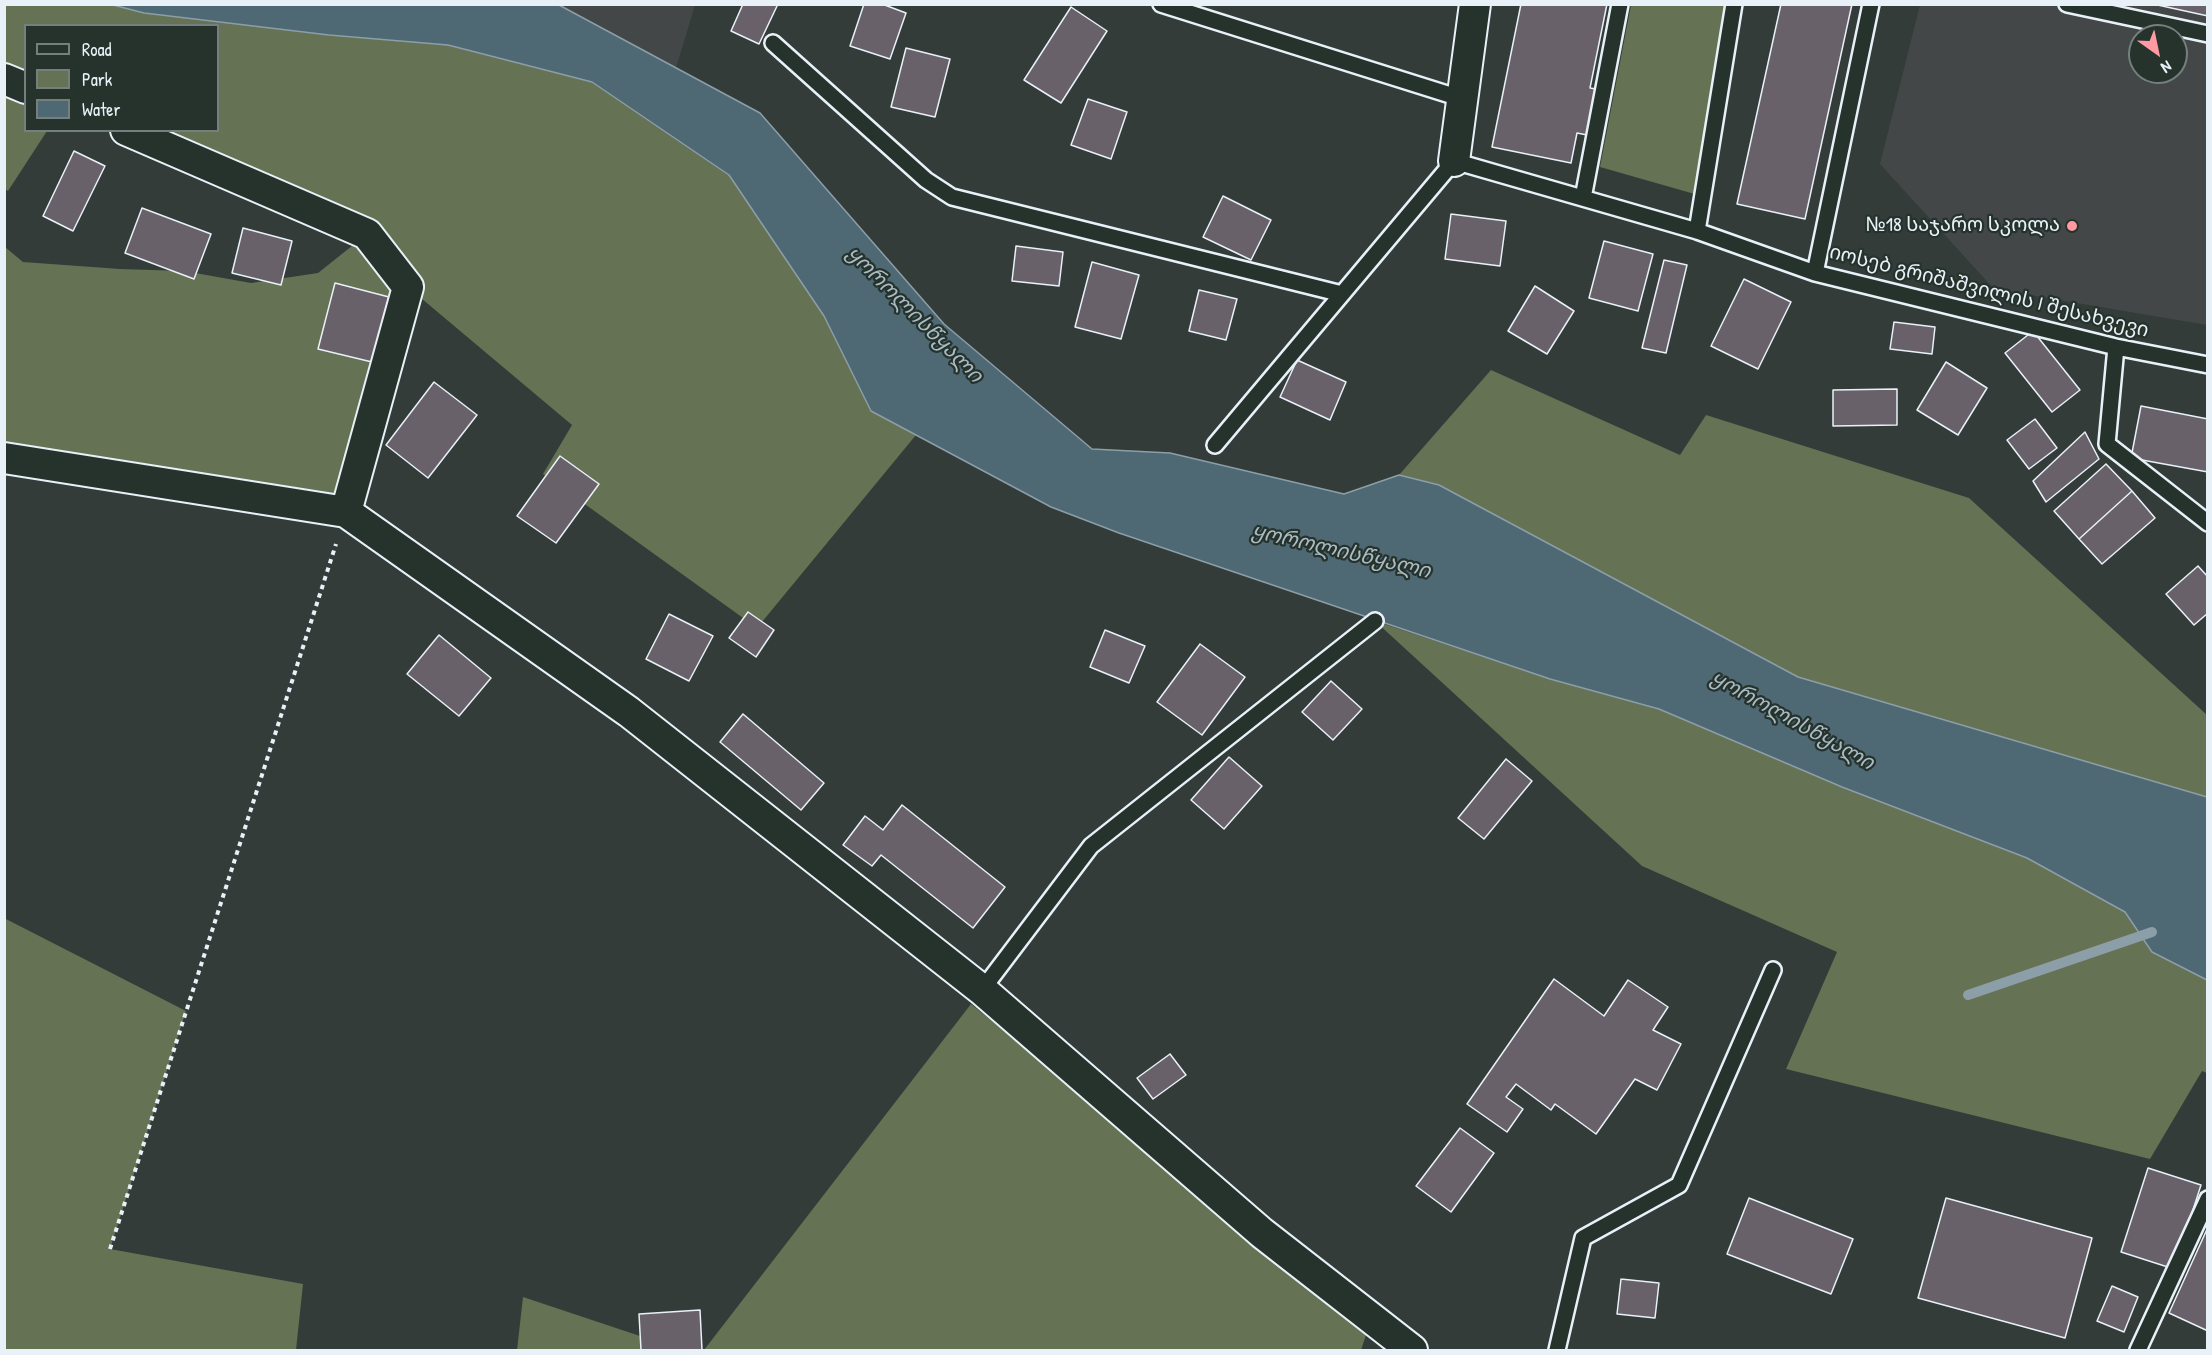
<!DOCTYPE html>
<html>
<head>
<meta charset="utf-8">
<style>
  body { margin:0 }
  #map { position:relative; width:2212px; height:1355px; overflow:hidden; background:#333c39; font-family:"Patrick Hand",sans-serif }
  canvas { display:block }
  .frame { position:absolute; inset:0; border:6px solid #e8f1f8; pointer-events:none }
  .legend { position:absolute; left:24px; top:24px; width:195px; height:108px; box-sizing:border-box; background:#26332d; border:2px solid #747f7e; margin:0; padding:8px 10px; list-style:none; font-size:18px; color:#e8f1f8 }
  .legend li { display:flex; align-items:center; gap:12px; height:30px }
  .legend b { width:30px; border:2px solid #747f7e }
  .north { position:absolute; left:2128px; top:24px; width:60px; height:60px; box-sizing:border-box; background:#26332d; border:2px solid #747f7e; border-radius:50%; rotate:147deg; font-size:16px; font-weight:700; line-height:24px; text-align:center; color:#e8f1f8 }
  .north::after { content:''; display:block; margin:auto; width:21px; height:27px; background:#ff9aa2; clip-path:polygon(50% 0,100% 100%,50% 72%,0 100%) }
</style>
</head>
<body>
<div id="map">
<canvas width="2212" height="1355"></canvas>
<div class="frame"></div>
<ul class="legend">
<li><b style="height:8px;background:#26332d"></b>Road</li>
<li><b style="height:16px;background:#657253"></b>Park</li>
<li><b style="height:16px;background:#4e6974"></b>Water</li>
</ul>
<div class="north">N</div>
</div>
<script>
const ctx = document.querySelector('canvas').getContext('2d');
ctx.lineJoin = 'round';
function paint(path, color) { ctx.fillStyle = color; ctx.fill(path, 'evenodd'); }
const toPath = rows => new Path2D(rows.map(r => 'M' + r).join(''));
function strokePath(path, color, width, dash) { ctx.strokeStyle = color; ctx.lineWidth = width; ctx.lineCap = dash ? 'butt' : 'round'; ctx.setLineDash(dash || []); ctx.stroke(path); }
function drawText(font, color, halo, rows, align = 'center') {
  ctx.font = font + ' "Patrick Hand","Noto Sans Georgian",sans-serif'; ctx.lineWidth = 4.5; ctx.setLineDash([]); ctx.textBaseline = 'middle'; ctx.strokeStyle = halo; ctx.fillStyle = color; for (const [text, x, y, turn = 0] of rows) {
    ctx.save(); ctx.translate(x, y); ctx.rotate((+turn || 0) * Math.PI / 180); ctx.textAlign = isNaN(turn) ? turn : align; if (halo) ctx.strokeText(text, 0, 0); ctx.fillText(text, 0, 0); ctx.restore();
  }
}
const built = toPath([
  [559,5,695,5,676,68],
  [1920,5,2207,5,2207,325,1994,289,1880,164],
  [2140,36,2176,36,2176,72,2140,72]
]);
const green = toPath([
  [5,5,113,5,144,13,329,35,448,45,592,82,729,175,824,316,871,411,916,435,757,628,543,474,572,425,409,288,346,512,5,458,5,247,23,262,120,269,184,271,251,283,318,273,367,234,126,131,218,130,218,26,26,26,26,130,47,131,8,191,5,189],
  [1631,5,1728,5,1698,195,1600,167],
  [1491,370,1680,455,1706,415,1969,498,2207,715,2207,797,1798,677,1439,485,1399,475],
  [1375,621,1550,679,1659,709,1842,787,2027,858,2126,912,2152,952,2207,980,2207,1073,2202,1071,2150,1159,1786,1069,1837,952,1642,866],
  [4,918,186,1011,110,1249,303,1284,296,1350,5,1350],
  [971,1004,1368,1329,1361,1350,704,1350],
  [523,1297,682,1350,517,1350]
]);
const water = toPath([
  [113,5,559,5,760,113,944,324,1092,449,1170,453,1344,494,1399,475,1439,485,1798,677,2207,797,2207,980,2152,952,2125,912,2027,858,1842,787,1659,709,1550,679,1119,533,1051,507,871,411,824,316,729,175,592,82,448,45,329,35,144,13,113,5]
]);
const stream = toPath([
  [1968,995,2152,932]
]);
const building = toPath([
  [743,4,778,4,759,44,731,31,743,4],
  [864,4,882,4,906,13,890,59,850,46,864,4],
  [1521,4,1607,4,1590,88,1602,90,1592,136,1577,133,1571,163,1492,147,1521,4],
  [1781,4,1852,4,1805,219,1737,204,1781,4],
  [2153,4,2208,4,2208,16,2153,4],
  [1071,7,1107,31,1061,103,1024,80,1071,7],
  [906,48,950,59,935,117,891,107,906,48],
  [1088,99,1127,112,1111,159,1071,145,1088,99],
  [74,151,105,166,73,231,43,216,74,151],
  [1223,196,1271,220,1251,260,1203,237,1223,196],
  [142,208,211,234,194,279,125,253,142,208],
  [1451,214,1506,221,1500,266,1445,259,1451,214],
  [243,228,292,241,281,285,232,273,243,228],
  [1604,241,1653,254,1638,311,1589,298,1604,241],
  [1016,246,1063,252,1059,286,1012,281,1016,246],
  [1664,260,1687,265,1666,353,1642,348,1664,260],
  [1092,262,1139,275,1121,339,1075,327,1092,262],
  [1744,279,1791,302,1758,369,1711,346,1744,279],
  [335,283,389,297,372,362,318,349,335,283],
  [1535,286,1574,311,1547,354,1508,331,1535,286],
  [1199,290,1237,299,1226,340,1189,331,1199,290],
  [1894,322,1935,327,1932,354,1890,349,1894,322],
  [2033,331,2080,390,2052,412,2005,353,2033,331],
  [1297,360,1346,382,1330,420,1280,397,1297,360],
  [1946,362,1987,388,1958,435,1917,410,1946,362],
  [434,382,477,415,428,478,386,445,434,382],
  [1897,389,1897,425,1833,426,1833,390,1897,389],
  [2141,406,2208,419,2208,472,2131,458,2141,406],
  [2035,419,2057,448,2029,469,2007,440,2035,419],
  [2085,432,2099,459,2046,502,2033,481,2085,432],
  [560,456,599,484,556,543,517,516,560,456],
  [2106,464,2132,491,2079,539,2054,511,2106,464],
  [2132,491,2155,518,2102,564,2079,539,2132,491],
  [2198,566,2208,577,2208,613,2194,625,2166,594,2198,566],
  [748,612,774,630,756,657,729,638,748,612],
  [669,614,713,636,689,681,646,659,669,614],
  [1105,630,1145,646,1129,683,1090,667,1105,630],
  [439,635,491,678,459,716,407,674,439,635],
  [1200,644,1245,677,1202,735,1157,702,1200,644],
  [1331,681,1362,709,1333,740,1302,712,1331,681],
  [743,714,824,783,801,810,720,742,743,714],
  [1229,757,1262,786,1224,829,1191,800,1229,757],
  [1506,759,1532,781,1484,839,1458,818,1506,759],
  [902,805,1005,887,973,928,881,855,872,866,843,845,865,816,883,830,902,805],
  [1554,979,1604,1016,1628,980,1668,1007,1653,1030,1681,1044,1657,1090,1635,1079,1596,1134,1555,1104,1551,1110,1516,1084,1506,1097,1523,1109,1507,1132,1467,1104,1554,979],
  [1170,1054,1186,1075,1153,1099,1137,1078,1170,1054],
  [1460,1128,1494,1153,1451,1212,1416,1186,1460,1128],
  [2148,1168,2201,1185,2174,1269,2121,1252,2148,1168],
  [1749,1198,1853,1239,1831,1294,1727,1254,1749,1198],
  [1946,1198,2092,1238,2065,1338,1918,1298,1946,1198],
  [2208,1227,2208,1331,2169,1313,2208,1227],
  [1621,1279,1659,1283,1655,1318,1617,1314,1621,1279],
  [2112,1286,2138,1297,2124,1332,2097,1321,2112,1286],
  [700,1310,702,1350,641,1350,639,1314,700,1310]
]);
const path = toPath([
  [110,1249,336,544]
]);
const service = toPath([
  [1161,4,1463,99],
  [2067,4,2208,34],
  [773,43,926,180,952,197,1342,294],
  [1583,198,1620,4],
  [1697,231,1734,4],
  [1815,273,1871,4],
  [2116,347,2107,444,2208,523],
  [1215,445,1454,161,1697,231,1815,273,2116,347,2208,365],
  [982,990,1091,846,1375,621],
  [1557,1350,1583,1238,1679,1185,1773,970],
  [2138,1350,2208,1199]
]);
const minor = toPath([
  [4,79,26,88],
  [126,130,367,234,408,287,346,512],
  [1454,161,1475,4],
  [4,458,346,512,629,712,982,990,1262,1233,1412,1350]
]);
const markers = [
  [2072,226,6,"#ff9aa2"]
];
const poiNames = [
  ["№18 საჯარო სკოლა",2060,226]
];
const streetNames = [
  ["იოსებ გრიშაშვილის I შესახვევი",1989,292,14]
];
const waterNames = [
  ["ყოროლისწყალი",914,315,45],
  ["ყოროლისწყალი",1341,552,13],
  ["ყოროლისწყალი",1792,721,29]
];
paint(built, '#434748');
paint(green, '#657253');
paint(water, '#4e6974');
strokePath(water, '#8c9fa9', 1.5);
strokePath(stream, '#8c9fa9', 10);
paint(building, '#68616a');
strokePath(building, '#e8f1f8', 1.5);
strokePath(service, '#e8f1f8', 20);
strokePath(minor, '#e8f1f8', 34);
strokePath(path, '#e8f1f8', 4, [4.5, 4.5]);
strokePath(service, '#26332d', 15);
strokePath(minor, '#26332d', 30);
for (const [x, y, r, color] of markers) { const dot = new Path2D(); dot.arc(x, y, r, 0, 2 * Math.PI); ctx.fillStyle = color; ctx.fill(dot); strokePath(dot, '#26332d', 2); }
drawText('20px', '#e8f1f8', '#26332d', poiNames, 'right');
drawText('20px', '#e8f1f8', '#26332d', streetNames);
drawText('italic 21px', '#aabbc3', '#26332d', waterNames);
</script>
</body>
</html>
